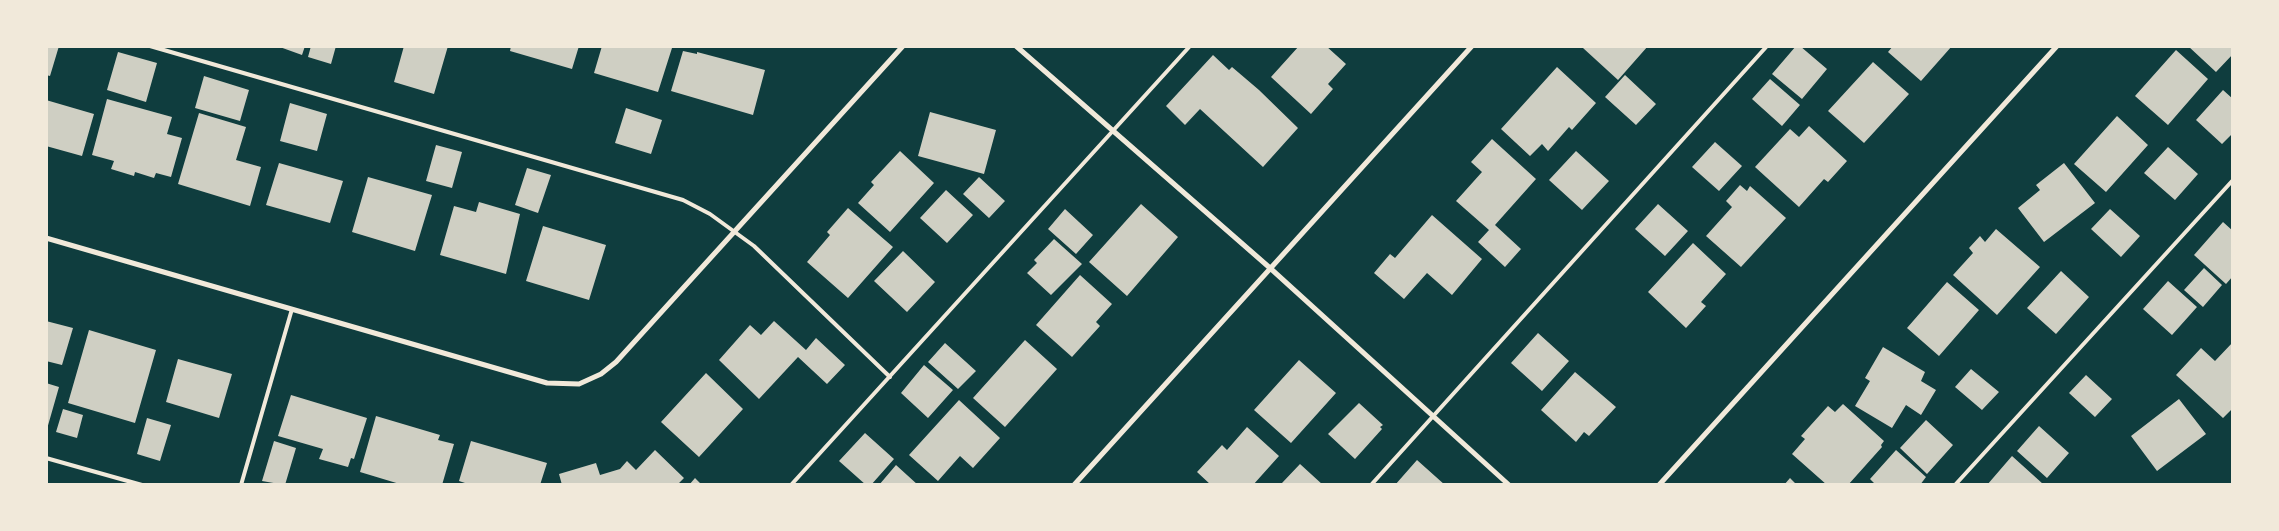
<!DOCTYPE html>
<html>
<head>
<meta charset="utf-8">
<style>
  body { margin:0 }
  #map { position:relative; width:2279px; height:531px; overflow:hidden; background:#0f3d3e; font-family:"IBM Plex Sans",sans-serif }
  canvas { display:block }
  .frame { position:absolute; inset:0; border:48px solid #f1e9da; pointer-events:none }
</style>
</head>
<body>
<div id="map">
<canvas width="2279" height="531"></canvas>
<div class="frame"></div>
</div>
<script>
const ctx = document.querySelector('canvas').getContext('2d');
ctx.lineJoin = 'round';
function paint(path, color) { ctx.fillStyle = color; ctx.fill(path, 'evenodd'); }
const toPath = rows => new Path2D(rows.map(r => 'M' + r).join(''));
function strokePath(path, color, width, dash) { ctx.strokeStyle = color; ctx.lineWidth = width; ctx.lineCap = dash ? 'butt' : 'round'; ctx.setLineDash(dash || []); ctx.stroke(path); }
const building = toPath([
  [46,46,59,46,50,76,46,75],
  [277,46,305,46,302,55],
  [311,46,336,46,331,64,308,57],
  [404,46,448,46,434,94,394,82],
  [511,46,579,46,572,69,510,51],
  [602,46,672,48,658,92,594,73],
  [1299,46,1326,46,1346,64,1328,84,1333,89,1311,114,1271,77],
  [1585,46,1648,46,1618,80,1583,48],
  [1796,46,1800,46,1827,69,1802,99,1772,74],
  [1893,46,1952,46,1921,81,1888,52],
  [2188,46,2233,46,2233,54,2216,72],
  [2176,50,2208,79,2168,125,2135,96],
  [683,51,697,54,697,52,765,70,753,115,671,91],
  [118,52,157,63,146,102,107,90],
  [1213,55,1229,70,1232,67,1259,90,1298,128,1263,167,1200,109,1185,125,1166,106],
  [1873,62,1909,94,1864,143,1828,111],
  [1557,67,1596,103,1572,130,1569,127,1548,151,1542,144,1530,156,1501,129],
  [1625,75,1656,104,1636,125,1605,97],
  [204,76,249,90,240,121,195,108],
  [1770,79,1800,105,1782,126,1752,99],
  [2223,90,2233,99,2233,133,2222,144,2196,120],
  [107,99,172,117,167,134,182,138,171,177,156,173,154,178,135,172,134,176,111,169,114,161,92,155],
  [46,100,94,114,82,156,46,146],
  [290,103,327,114,317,151,280,141],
  [626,108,662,120,651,154,615,143],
  [930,112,996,130,984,174,918,156],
  [199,113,246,127,236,160,261,167,250,206,178,184],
  [2117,116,2148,145,2106,192,2074,164],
  [1809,126,1847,161,1828,182,1824,179,1799,207,1755,167,1790,129,1799,137],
  [1492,139,1536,179,1495,225,1521,249,1505,267,1478,242,1489,230,1456,201,1482,172,1471,162],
  [1715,142,1742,166,1719,191,1692,167],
  [436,145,462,152,452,188,426,181],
  [2168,147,2198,174,2175,200,2144,173],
  [900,151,934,183,890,232,858,203,874,185,871,182],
  [1576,151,1609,181,1582,210,1549,180],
  [279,163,343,181,330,223,266,205],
  [2064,163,2095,203,2044,242,2018,208,2040,190,2036,185],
  [527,168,551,175,538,213,515,205],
  [368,177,432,195,415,251,352,232],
  [979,177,1005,201,989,218,963,194],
  [1740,185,1747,191,1750,186,1786,218,1741,267,1706,236,1732,207,1726,201],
  [946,190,973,215,947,243,920,218],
  [479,202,520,214,506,274,440,255,454,206,476,212],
  [1141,204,1178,237,1127,296,1089,262],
  [1658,204,1688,231,1665,256,1635,229],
  [848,208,893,247,848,298,807,262,830,235,827,232],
  [1065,209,1093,235,1076,254,1048,229],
  [2110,209,2140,236,2121,257,2091,229],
  [1432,215,1482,259,1452,295,1427,273,1404,299,1374,273,1390,254,1395,258],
  [2223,222,2233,231,2233,276,2226,284,2194,255],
  [543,226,606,245,589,300,526,281],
  [1996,229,2040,267,1997,315,1953,275,1973,253,1969,248,1980,236,1985,242],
  [1054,239,1082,264,1051,295,1027,273,1037,263,1034,260],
  [1693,243,1726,274,1701,302,1706,306,1686,328,1648,292],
  [903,251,935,282,907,312,874,281],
  [2204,268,2222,285,2203,307,2184,290],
  [2061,271,2089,297,2056,334,2027,308],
  [1080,275,1112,304,1096,322,1100,326,1072,357,1036,325],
  [2168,281,2197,307,2172,335,2143,309],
  [1947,282,1979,310,1939,356,1907,328],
  [46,321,73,328,62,365,46,361],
  [774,321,806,350,816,338,845,365,827,384,798,357,759,399,719,360,750,325,761,335],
  [89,330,156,350,135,423,68,403],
  [1538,333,1569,361,1542,391,1511,363],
  [1025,340,1057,369,1005,427,973,398],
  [2233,342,2233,408,2223,418,2176,375,2201,348,2215,361],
  [945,343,976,371,958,389,928,362],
  [1883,347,1925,372,1921,381,1936,390,1921,415,1906,405,1892,428,1855,406,1870,381,1865,378],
  [178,359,232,374,219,418,166,402],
  [1299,360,1336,393,1291,443,1254,410],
  [924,365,953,390,928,418,901,393],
  [1971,369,1999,392,1982,410,1955,387],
  [1575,372,1616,407,1589,436,1584,432,1576,442,1541,410],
  [706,373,743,409,699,457,661,422],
  [2086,375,2112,399,2095,417,2069,393],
  [46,383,59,387,47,429,46,429],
  [291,395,367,418,354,459,351,458,348,467,319,459,323,449,278,436],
  [2179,399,2206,434,2157,471,2131,436],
  [959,400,1000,438,973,468,960,456,938,481,909,455],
  [1359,403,1383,425,1380,427,1382,429,1355,459,1328,434],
  [1843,404,1884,441,1881,445,1882,447,1848,485,1827,485,1792,454,1805,439,1801,436,1828,406,1835,412],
  [63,409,83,415,77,438,56,432],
  [376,416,440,435,438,440,454,444,442,485,403,485,360,472],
  [147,418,171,425,160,461,137,454],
  [1926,420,1953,445,1927,474,1900,448],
  [2039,426,2069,453,2047,478,2017,451],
  [1247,427,1279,456,1253,485,1211,485,1197,472,1222,445,1227,450],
  [865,433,894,459,871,485,866,485,839,461],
  [274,441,296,448,285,485,262,481],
  [471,441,547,463,540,485,471,485,459,481],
  [655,450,684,478,677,485,562,485,559,474,596,463,600,475,620,469,627,461,636,470],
  [1896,450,1926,477,1920,485,1876,485,1870,479],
  [2012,456,2043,484,2042,485,1987,485],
  [1417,460,1445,485,1395,485],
  [1300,464,1323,485,1285,485,1282,483],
  [896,465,918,485,879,485],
  [695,478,702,485,689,485],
  [1790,478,1797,485,1784,485]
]);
const service = toPath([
  [150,46,683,200,710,214,754,246,890,377],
  [46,458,142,485],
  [241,485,292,309],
  [791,485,1190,46],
  [1371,485,1767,46],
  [1955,485,2233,180]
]);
const minor = toPath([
  [1016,46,1270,268,1509,485],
  [46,238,547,383,579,384,601,374,616,362,903,46],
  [1074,485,1472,46],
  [1659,485,2057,46]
]);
paint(building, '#cfcfc3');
strokePath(service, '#f1e9da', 4);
strokePath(minor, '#f1e9da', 5);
</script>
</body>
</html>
